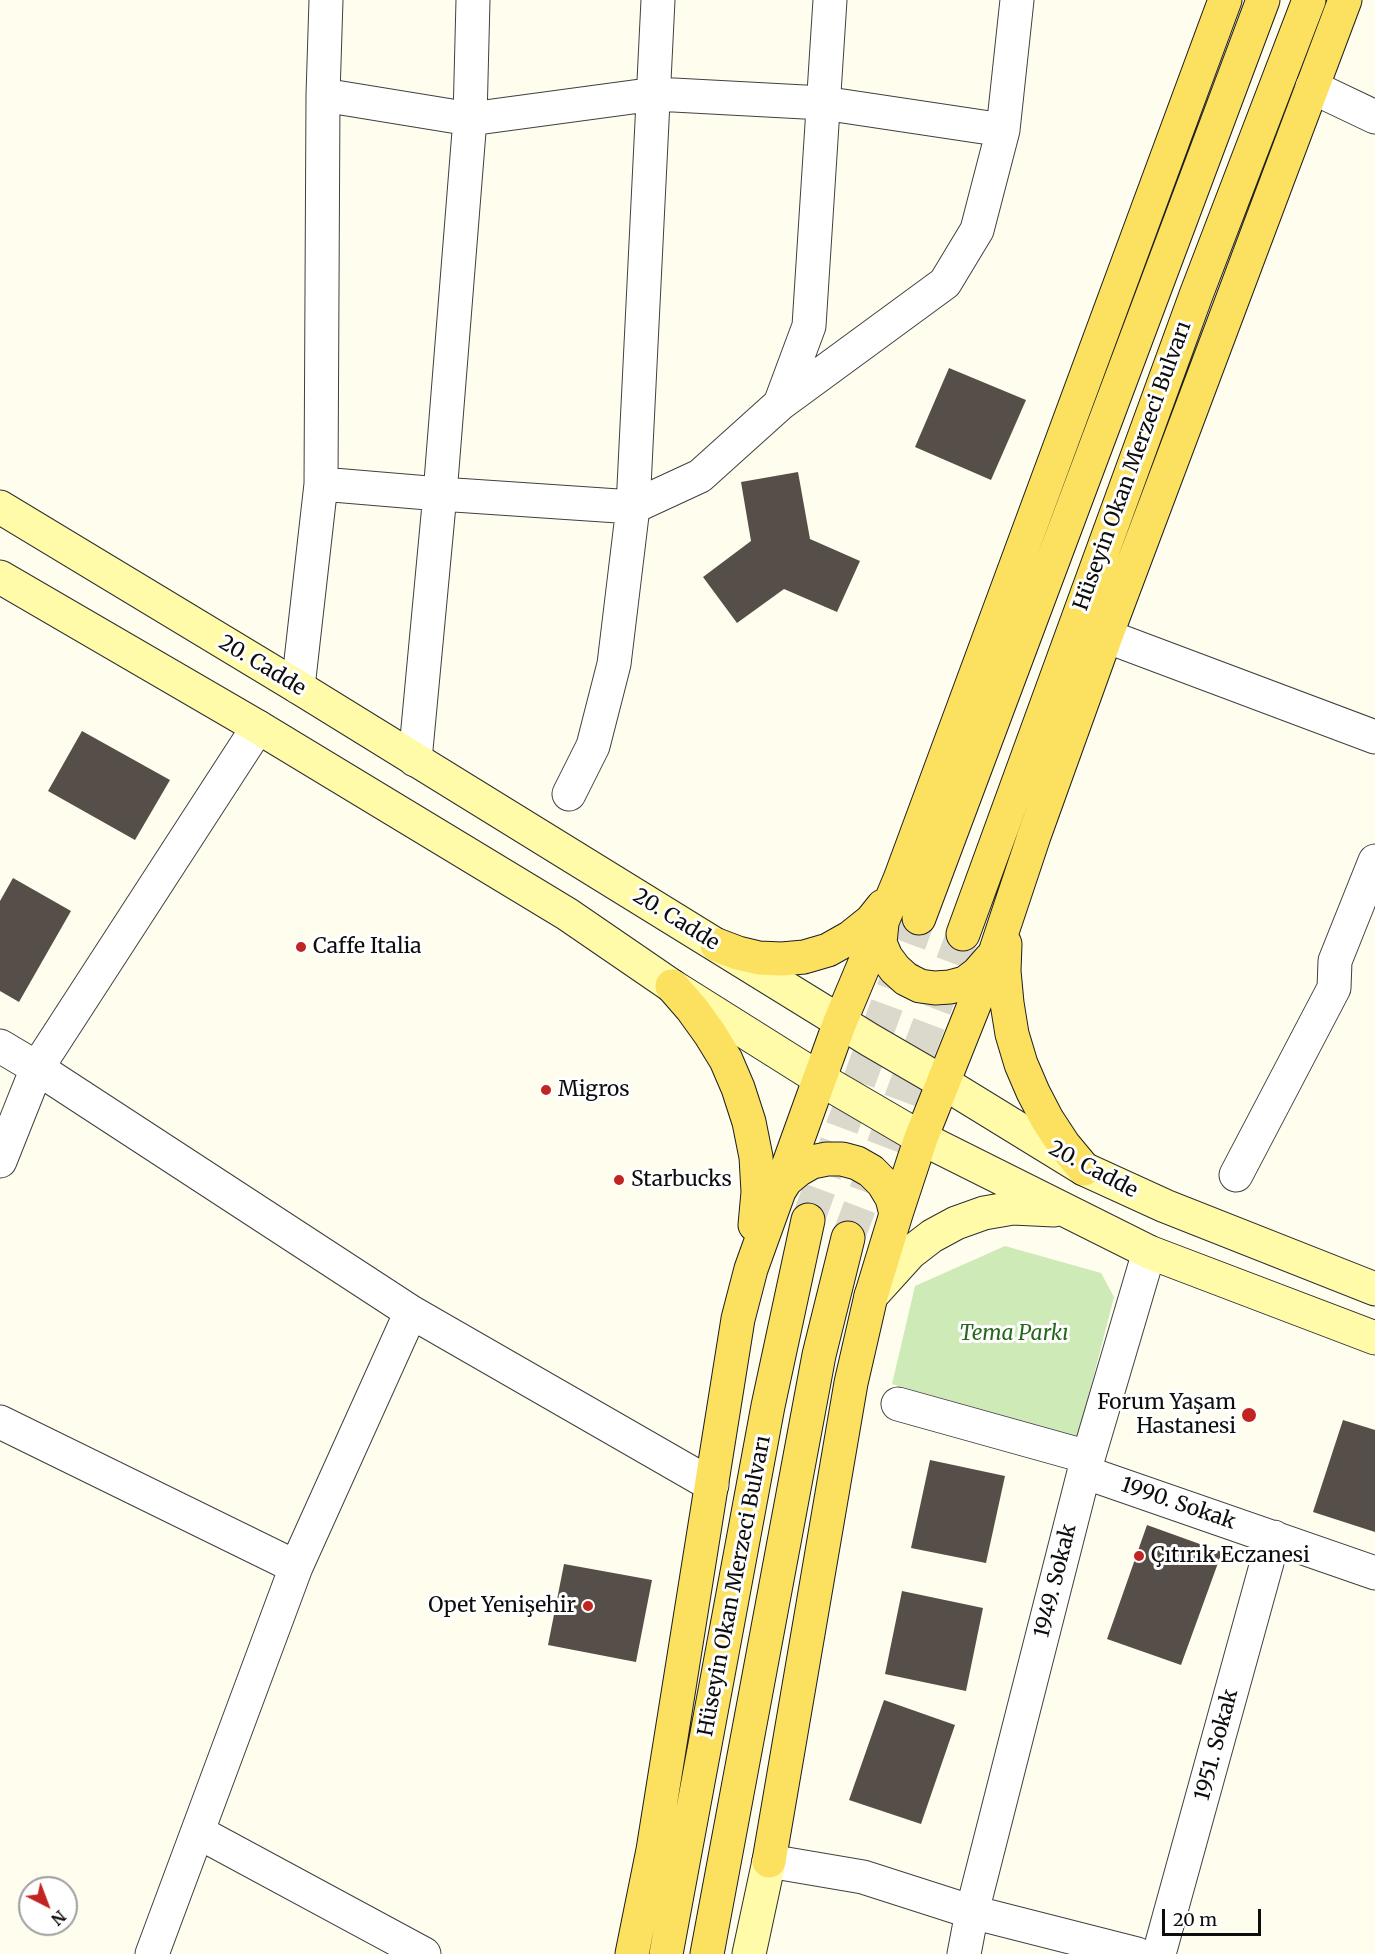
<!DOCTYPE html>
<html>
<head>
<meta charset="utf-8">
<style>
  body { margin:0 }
  #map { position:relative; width:1375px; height:1954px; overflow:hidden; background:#fffdee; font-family:Merriweather,serif }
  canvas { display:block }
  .north { position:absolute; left:18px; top:1876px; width:60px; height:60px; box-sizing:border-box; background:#fff; border:2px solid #9e9e9e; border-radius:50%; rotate:138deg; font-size:16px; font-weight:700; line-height:24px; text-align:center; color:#0d0d0d }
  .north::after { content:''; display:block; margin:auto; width:21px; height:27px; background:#c12421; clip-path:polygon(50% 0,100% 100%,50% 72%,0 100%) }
  .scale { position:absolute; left:1162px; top:1909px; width:99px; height:27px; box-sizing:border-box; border:3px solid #0d0d0d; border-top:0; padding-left:8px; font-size:18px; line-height:21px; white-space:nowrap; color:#0d0d0d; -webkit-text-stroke:4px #fff; paint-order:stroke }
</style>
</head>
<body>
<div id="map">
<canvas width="1375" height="1954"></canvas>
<div class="north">N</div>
<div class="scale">20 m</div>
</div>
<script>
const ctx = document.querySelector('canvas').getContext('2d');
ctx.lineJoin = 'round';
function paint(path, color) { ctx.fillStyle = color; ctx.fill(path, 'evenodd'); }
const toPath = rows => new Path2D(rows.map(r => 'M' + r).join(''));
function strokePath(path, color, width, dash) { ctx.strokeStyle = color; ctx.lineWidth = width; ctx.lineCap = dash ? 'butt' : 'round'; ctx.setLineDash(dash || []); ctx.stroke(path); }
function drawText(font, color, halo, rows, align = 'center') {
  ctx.font = font + ' Merriweather,serif'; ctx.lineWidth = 6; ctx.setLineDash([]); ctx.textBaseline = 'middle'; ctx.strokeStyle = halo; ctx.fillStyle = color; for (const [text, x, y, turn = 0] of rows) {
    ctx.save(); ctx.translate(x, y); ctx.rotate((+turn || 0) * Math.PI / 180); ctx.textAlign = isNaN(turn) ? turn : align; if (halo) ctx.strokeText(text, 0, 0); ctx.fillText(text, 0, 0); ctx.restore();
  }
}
const green = toPath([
  [1005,1246,1101,1273,1114,1297,1078,1437,892,1384,915,1286]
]);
const building = toPath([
  [949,368,1026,400,991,480,915,447],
  [798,472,810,539,860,561,837,612,784,589,737,623,703,577,751,541,741,482],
  [82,731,170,780,135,840,48,791],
  [13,878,71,911,19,1002,0,991,0,901],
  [1343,1420,1375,1430,1375,1532,1313,1512],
  [930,1460,1005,1476,986,1563,911,1548],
  [1147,1525,1222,1552,1181,1665,1107,1639],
  [564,1564,652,1580,636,1662,548,1645],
  [902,1591,983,1608,966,1691,885,1674],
  [884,1700,955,1725,921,1824,849,1800]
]);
const primaryTunnel = toPath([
  [808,1220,919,918],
  [848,1238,963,934]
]);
const street = toPath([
  [1312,87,1375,117],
  [323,95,470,119,655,94,823,103,1003,130],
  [780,404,945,283,977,230,1003,130,1017,0],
  [321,484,440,494,633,507,700,476,780,404,809,326,830,0],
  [1106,636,1375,737],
  [298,687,321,484,323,95,326,0],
  [415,760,440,494,470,119,473,0],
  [569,794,593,746,614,664,633,507,658,0],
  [0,1046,37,1068,411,1312,712,1485],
  [0,1161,37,1068,258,727],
  [1236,1175,1334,988,1335,961,1375,861],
  [898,1404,1088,1457],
  [0,1422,296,1567],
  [1084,1472,1375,1573],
  [198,1832,424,1954],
  [769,1861,863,1877,972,1912,1137,1954],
  [152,1954,296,1567,411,1312],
  [964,1954,972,1912,1084,1472,1149,1252],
  [1159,1954,1274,1537]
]);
const secondary = toPath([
  [0,507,298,687,870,1040,944,1083,1084,1169,1165,1206,1375,1289],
  [0,577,258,727,567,914,672,986,820,1079,921,1138,1149,1252,1375,1338],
  [871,1296,910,1253,932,1236,956,1223,984,1213,1013,1208,1054,1210],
  [749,1954,769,1861]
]);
const primary = toPath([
  [919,918,1263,0],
  [882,923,880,943,886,957,895,969,906,979,920,986,935,988,950,987,965,983,977,974,991,958],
  [963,934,1196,295,1309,0],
  [1005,944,1004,971,1007,1003,1012,1034,1021,1064,1033,1092,1047,1119,1064,1145,1084,1169],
  [717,945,738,953,759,958,782,959,804,957,828,950,851,937,871,921,883,906],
  [672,986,692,1009,710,1034,726,1060,738,1088,749,1122,756,1157,758,1192,755,1225],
  [779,1191,786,1180,798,1170,812,1162,827,1159,842,1159,857,1163,871,1171,883,1183,892,1198,896,1214],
  [769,1861,851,1383,871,1296,896,1214,921,1138,996,950,1034,836,1106,636,1345,0],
  [632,1954,653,1850,738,1319,751,1269,840,1022,900,879,1225,0],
  [666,1954,768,1406,808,1220],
  [707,1954,819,1355,848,1238]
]);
const markers = [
  [301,947,6,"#c12421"],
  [546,1090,6,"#c12421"],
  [619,1180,6,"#c12421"],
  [1249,1415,8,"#c12421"],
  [1139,1556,6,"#c12421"],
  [588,1606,6,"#c12421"]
];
const streetNames = [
  ["Hüseyin Okan Merzeci Bulvarı",1133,466,-70],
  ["20. Cadde",262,666,31],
  ["20. Cadde",676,920,32],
  ["20. Cadde",1093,1170,28],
  ["1990. Sokak",1178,1504,19],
  ["1949. Sokak",1056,1581,-76],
  ["Hüseyin Okan Merzeci Bulvarı",735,1586,-79],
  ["1951. Sokak",1217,1745,-75]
];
const poiNames = [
  ["Caffe Italia",313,947],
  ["Migros",558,1090],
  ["Starbucks",631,1180],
  ["Forum Yaşam",1236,1403,"right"],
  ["Hastanesi",1236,1427,"right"],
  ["Çıtırık Eczanesi",1151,1556],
  ["Opet Yenişehir",576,1606,"right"]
];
const parkNames = [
  ["Tema Parkı",1014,1334]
];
paint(green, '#ceeab6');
paint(building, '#564f49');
strokePath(primaryTunnel, '#dbd9cc', 33, [33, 16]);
strokePath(street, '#404040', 35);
strokePath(secondary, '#2f2f2f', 35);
strokePath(primary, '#1e1e1e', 35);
strokePath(street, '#fff', 33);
strokePath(secondary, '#fffba9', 33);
strokePath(primary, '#fce060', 33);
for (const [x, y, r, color] of markers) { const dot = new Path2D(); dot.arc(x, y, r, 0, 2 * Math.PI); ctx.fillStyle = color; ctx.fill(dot); strokePath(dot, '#fff', 2); }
drawText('21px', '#0d0d0d', '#fff', streetNames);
drawText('21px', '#0d0d0d', '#fff', poiNames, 'left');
drawText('italic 21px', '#26671c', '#fff', parkNames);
</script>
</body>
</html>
